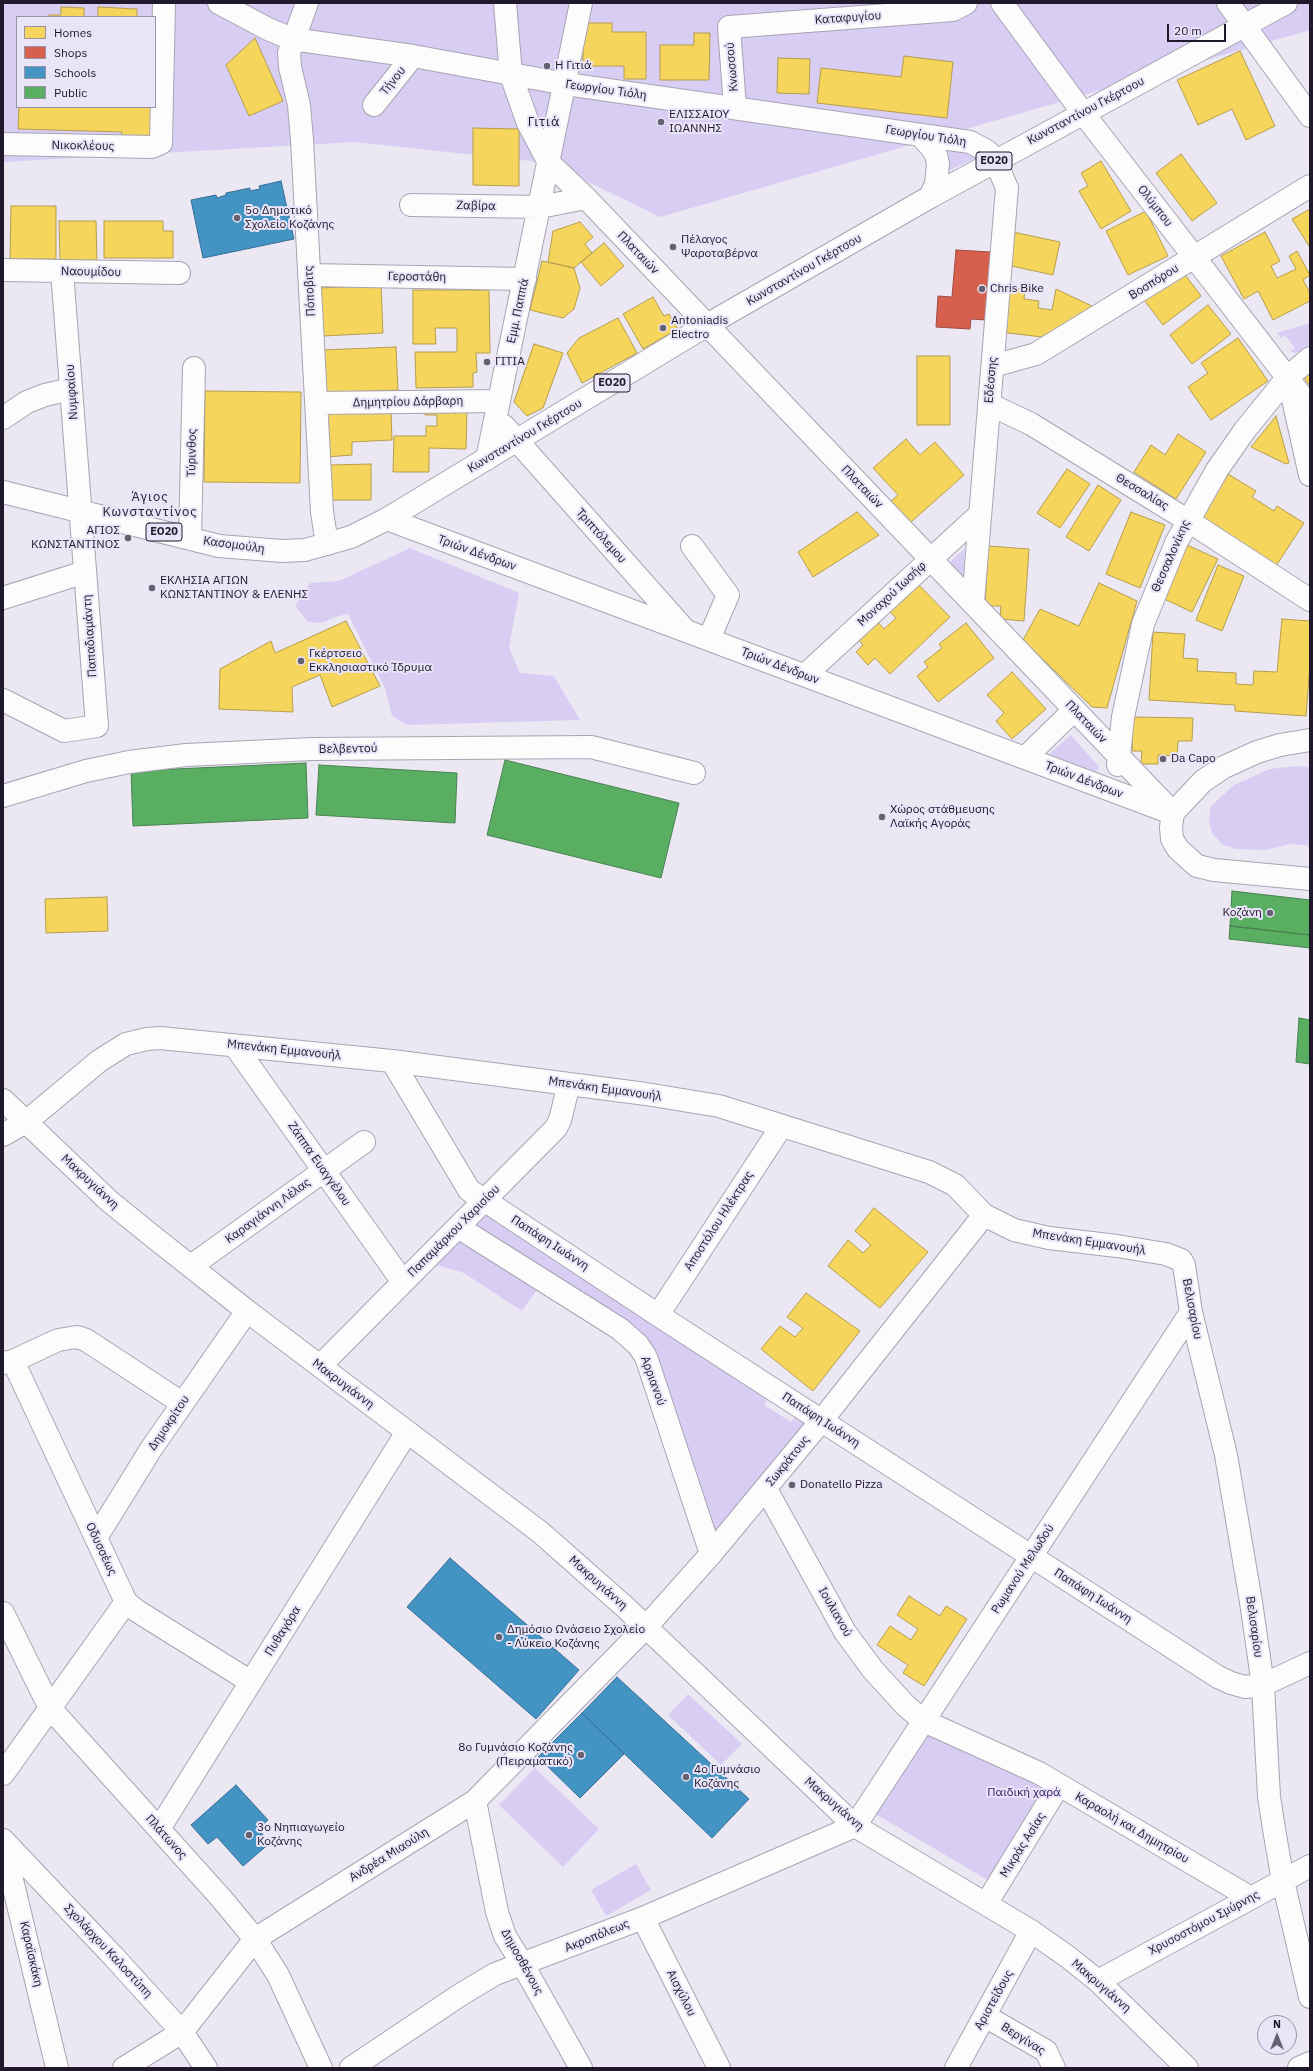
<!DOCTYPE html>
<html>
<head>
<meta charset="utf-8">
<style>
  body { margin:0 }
  #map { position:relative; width:1313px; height:2071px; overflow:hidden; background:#ebe8f4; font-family:"IBM Plex Sans",sans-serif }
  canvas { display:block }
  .frame { position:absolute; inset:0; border:4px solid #1f192b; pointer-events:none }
  .legend { position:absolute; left:16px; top:16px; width:140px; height:92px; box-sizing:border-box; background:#e9e4f8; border:1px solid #9893a6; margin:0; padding:5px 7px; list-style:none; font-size:12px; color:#1f192b }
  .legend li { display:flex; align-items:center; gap:8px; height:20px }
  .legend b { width:20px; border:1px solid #9893a6 }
  .north { position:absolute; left:1257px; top:2015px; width:40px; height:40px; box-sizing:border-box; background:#e9e4f8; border:1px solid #9893a6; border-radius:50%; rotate:0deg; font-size:11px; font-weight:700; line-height:16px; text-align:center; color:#1f192b }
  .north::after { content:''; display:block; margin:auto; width:14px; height:18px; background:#666171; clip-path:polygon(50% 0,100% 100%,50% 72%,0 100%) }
  .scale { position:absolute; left:1167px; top:24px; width:59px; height:18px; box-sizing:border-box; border:2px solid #1f192b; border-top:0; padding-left:5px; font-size:12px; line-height:14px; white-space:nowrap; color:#1f192b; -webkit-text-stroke:3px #e9e4f8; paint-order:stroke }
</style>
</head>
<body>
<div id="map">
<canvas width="1313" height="2071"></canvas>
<div class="frame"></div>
<ul class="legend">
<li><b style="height:11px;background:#f6d55c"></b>Homes</li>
<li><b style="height:11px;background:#d6604d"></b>Shops</li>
<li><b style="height:11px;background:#4393c3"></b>Schools</li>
<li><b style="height:11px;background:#5aae61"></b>Public</li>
</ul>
<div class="north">N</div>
<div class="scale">20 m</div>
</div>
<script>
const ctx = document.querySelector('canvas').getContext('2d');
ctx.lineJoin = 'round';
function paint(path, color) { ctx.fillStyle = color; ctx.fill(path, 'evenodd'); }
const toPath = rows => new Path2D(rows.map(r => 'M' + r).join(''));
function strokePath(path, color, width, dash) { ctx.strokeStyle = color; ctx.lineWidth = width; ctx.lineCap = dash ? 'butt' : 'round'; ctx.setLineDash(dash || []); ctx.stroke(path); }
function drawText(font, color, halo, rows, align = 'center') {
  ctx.font = font + ' "IBM Plex Sans",sans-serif'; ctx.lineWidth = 4; ctx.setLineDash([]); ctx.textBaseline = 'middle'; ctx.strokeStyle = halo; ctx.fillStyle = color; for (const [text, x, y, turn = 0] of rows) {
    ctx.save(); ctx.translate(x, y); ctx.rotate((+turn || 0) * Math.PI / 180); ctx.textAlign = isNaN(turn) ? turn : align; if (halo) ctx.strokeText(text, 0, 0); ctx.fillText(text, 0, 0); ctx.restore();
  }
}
const green = toPath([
  [3,3,1310,3,1310,30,660,217,549,163,355,142,3,162],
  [17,17,155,17,155,107,17,107],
  [946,148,966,150,978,157,948,171],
  [1310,323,1310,344,1300,352,1294,353,1291,351,1295,348,1285,335,1281,338,1277,333],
  [410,548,519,593,509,648,520,673,554,676,580,720,407,725,392,716,385,688,348,614,335,617,321,623,308,622,295,606,310,583,339,581],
  [965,548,963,576,950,562],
  [1071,735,1099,767,1096,772,1049,754],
  [1297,766,1310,767,1310,846,1291,844,1265,850,1235,849,1222,844,1212,833,1209,821,1211,806,1234,785,1270,769],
  [486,1213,769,1397,764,1405,791,1422,796,1415,805,1421,805,1424,713,1536,657,1359,472,1227],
  [459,1241,538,1288,522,1311,464,1273,437,1265],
  [688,1694,742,1744,721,1765,668,1715],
  [927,1731,1048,1787,991,1882,874,1813],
  [535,1768,599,1829,563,1867,499,1805],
  [636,1864,651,1890,606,1916,591,1890]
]);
const homes = toPath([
  [61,7,84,8,84,17,49,17,49,15,61,15,61,7],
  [98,7,137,9,137,17,98,17,98,7],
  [583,23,612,23,612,32,646,32,646,79,624,79,624,66,583,66,583,23],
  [694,33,710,33,709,80,660,80,660,45,694,45,694,33],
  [255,38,283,101,249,116,226,65,255,38],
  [1240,51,1275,126,1246,140,1232,109,1198,125,1177,80,1240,51],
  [904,56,953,62,947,118,817,103,821,68,901,77,904,56],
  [778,58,810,59,809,94,777,93,778,58],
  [19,107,155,107,154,140,122,138,122,132,18,129,19,107],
  [473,128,519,129,519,186,473,185,473,128],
  [1181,154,1217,203,1192,221,1156,173,1181,154],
  [1101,161,1131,211,1101,229,1079,191,1088,186,1081,173,1101,161],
  [11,206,56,206,56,259,10,259,11,206],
  [1310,209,1310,245,1309,246,1292,219,1310,209],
  [1146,211,1168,256,1128,275,1106,231,1146,211],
  [59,221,96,221,97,260,60,261,59,221],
  [104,221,163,221,163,231,173,231,173,258,104,258,104,221],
  [580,222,593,237,585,244,592,253,574,268,548,262,553,231,580,222],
  [1013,232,1060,242,1053,275,1007,265,1013,232],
  [1265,232,1280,261,1271,266,1277,278,1296,269,1289,256,1297,251,1310,275,1303,280,1310,293,1310,301,1273,320,1258,291,1244,299,1221,256,1265,232],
  [604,243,624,266,601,286,581,262,604,243],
  [542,261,574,268,580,288,574,309,563,318,530,310,542,261],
  [1180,268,1201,296,1163,325,1142,297,1180,268],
  [381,285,383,333,323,336,320,288,381,285],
  [1004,287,1025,289,1024,299,1039,301,1038,308,1052,310,1056,289,1094,307,1050,338,1000,332,1004,287],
  [413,290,489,290,490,353,476,353,477,372,473,373,473,387,416,388,415,352,457,352,457,328,435,328,436,344,413,344,413,290],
  [653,297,664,316,669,314,678,329,643,349,623,314,653,297],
  [1208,305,1231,334,1192,364,1170,335,1208,305],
  [618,318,637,353,582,383,567,353,579,338,618,318],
  [1238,338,1268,381,1211,420,1188,387,1208,373,1201,363,1238,338],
  [534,344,563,353,543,408,527,416,514,402,534,344],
  [396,347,398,390,325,393,323,350,396,347],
  [917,356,950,356,950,425,917,425,917,356],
  [1310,368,1310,386,1301,373,1310,368],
  [205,391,301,392,300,483,204,482,205,391],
  [425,408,467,409,466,449,429,448,429,472,393,472,394,436,426,436,426,426,437,426,437,415,425,415,425,408],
  [391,409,392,440,352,442,352,455,327,457,325,412,391,409],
  [1276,416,1289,463,1286,464,1251,447,1276,416],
  [1178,434,1206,452,1176,499,1134,472,1151,445,1165,455,1178,434],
  [906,439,920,455,935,442,964,475,910,523,891,501,898,495,873,468,906,439],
  [371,464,371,500,329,500,329,465,371,464],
  [1067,469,1090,484,1060,528,1037,513,1067,469],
  [1228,474,1256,491,1252,497,1274,511,1277,506,1304,523,1274,569,1198,521,1228,474],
  [1098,485,1121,500,1089,551,1066,537,1098,485],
  [857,512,879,535,813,577,798,552,857,512],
  [1131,512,1165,525,1140,588,1106,574,1131,512],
  [1187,545,1218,559,1192,612,1162,598,1187,545],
  [988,546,1029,549,1024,621,1000,619,1001,606,985,606,988,546],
  [1218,565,1244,576,1222,631,1196,620,1218,565],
  [915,581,950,617,890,674,875,658,868,665,856,652,863,645,856,637,875,619,884,629,896,618,886,608,915,581],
  [1099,583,1137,601,1107,708,1092,707,1023,640,1040,609,1079,626,1099,583],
  [1282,619,1310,621,1310,665,1306,716,1235,711,1235,705,1149,700,1153,632,1185,634,1183,658,1198,659,1197,671,1236,673,1236,684,1253,685,1254,671,1277,672,1282,619],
  [346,621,380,686,332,707,320,675,292,687,293,712,219,709,220,669,271,641,275,653,346,621],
  [966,623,994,658,938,702,917,676,928,667,924,662,942,648,939,644,966,623],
  [1012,672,1046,709,1012,739,996,721,1004,713,987,695,1012,672],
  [1133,717,1193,718,1192,741,1178,741,1177,756,1158,755,1158,764,1141,764,1142,751,1132,751,1133,717],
  [107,897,108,931,46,933,45,899,107,897],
  [874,1208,928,1252,880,1308,828,1266,848,1240,863,1253,871,1245,855,1231,874,1208],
  [806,1293,860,1331,813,1391,761,1349,780,1326,795,1337,803,1328,787,1317,806,1293],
  [909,1596,940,1616,946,1606,967,1619,924,1686,903,1673,908,1665,877,1645,890,1626,911,1640,918,1629,897,1615,909,1596]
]);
const shops = toPath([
  [956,250,991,252,986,320,971,319,970,329,936,327,938,296,952,297,956,250]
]);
const schools = toPath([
  [281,181,294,239,203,258,191,200,216,195,217,198,226,195,226,193,250,188,250,191,260,189,259,186,281,181],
  [450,1558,579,1670,536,1719,407,1607,450,1558],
  [617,1677,749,1799,712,1838,582,1713,617,1677],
  [582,1713,624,1754,580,1798,538,1757,582,1713],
  [236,1785,268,1820,258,1829,270,1843,243,1866,217,1837,208,1844,191,1825,236,1785]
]);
const public = toPath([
  [505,760,679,803,661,878,487,835,505,760],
  [306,763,308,818,133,826,131,771,306,763],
  [319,765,457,773,455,823,316,815,319,765],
  [1232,891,1310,900,1310,935,1230,926,1232,891],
  [1230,926,1310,935,1310,948,1229,939,1230,926],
  [1299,1018,1310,1020,1310,1064,1296,1062,1299,1018]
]);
const minor = toPath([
  [219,3,268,29,292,39,413,56,566,84,970,142,987,151,995,160,1007,188,973,602],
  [307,3,289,53,290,67,299,105,302,140,322,512,327,544],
  [505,3,511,75,528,123,549,163,586,198,1173,813],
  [1002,3,1083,113,1310,407],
  [1228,3,1310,116],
  [374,105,413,56],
  [735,107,729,27,953,10,966,3],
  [920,135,931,147,936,155,938,164,936,184,930,197],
  [3,144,152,147,161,143,164,3],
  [411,205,540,207,586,198],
  [3,270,179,273],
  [309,275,525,279],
  [993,366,1036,354,1310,186],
  [1290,386,1310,475],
  [316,403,499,401],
  [989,404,1031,424,1187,520,1310,600],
  [3,418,27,402,45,395,71,389],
  [504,426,684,629],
  [487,459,581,3],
  [387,519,1169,812],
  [190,538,194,368],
  [692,546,728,595,709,639],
  [3,598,85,572],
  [805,675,980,514],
  [3,700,64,731,97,726,62,271],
  [1310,740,1280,745,1257,752,1224,767,1203,781,1186,799,1173,813,1171,827,1172,839,1178,849,1197,866,1214,870,1310,879],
  [1025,758,1074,710],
  [1118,765,1123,717,1143,624,1176,543,1217,470,1245,430,1288,377,1310,358],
  [3,796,86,771,129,762,186,755,312,749,591,747,694,773],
  [235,1046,403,1282],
  [392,1061,469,1190,658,1315,1218,1677,1231,1683,1245,1687,1263,1685,1310,1663],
  [3,1100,109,1201,151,1235,247,1311,540,1532,625,1607,855,1826,1031,1931,1068,1957,1098,1981,1187,2068],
  [3,1135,26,1122,99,1061,126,1044,147,1039,160,1038,392,1061,646,1094,719,1106,929,1172,955,1185,984,1215,1014,1230,1049,1238,1117,1246,1166,1254,1181,1260,1184,1265,1191,1312,1226,1455,1251,1602,1263,1685,1269,1797,1275,1835,1283,1881,1310,1997],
  [458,1227,620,1329,638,1345,646,1357,653,1378,711,1554],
  [191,1266,364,1142],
  [658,1315,781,1127],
  [13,1361,126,1602,137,1611,251,1682],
  [3,1363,13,1361,58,1340,77,1337,86,1340,182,1403],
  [320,1366,556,1128,560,1120,569,1084],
  [766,1489,845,1632,873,1670,906,1706,924,1721,1039,1773,1251,1898],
  [96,1538,151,1449,247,1311],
  [3,1613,50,1708,221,1898,255,1939,278,1975,321,2068],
  [3,1774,126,1602],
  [475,1801,497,1912,505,1936,523,1965,581,2068],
  [159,1829,407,1432],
  [3,1840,114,1957,182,2032,206,2068],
  [3,1842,57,2068],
  [986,1904,1059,1785],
  [643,1918,719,2068],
  [1098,1981,1310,1866],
  [985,2016,1046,2051,1054,2068],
  [124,2068,182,2032,255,1939,475,1801,646,1627,711,1554,822,1420,984,1215],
  [351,2068,460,1995,495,1974,643,1918,855,1826,1191,1312],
  [956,2068,1031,1931],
  [1299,2068,1310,2063]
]);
const major = toPath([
  [3,492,219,546,282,551,305,550,351,537,387,519,707,325,930,197,1286,3]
]);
const markers = [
  [547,66,4,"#666171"],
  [661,122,4,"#666171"],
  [237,218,4,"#666171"],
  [673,247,4,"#666171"],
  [982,289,4,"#666171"],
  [663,328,4,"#666171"],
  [487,362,4,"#666171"],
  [128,538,4,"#666171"],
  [152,588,4,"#666171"],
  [301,661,4,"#666171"],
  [1163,759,4,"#666171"],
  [882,817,4,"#666171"],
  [1270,913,4,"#666171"],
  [792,1485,4,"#666171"],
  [499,1637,4,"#666171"],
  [581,1755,4,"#666171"],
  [686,1777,4,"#666171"],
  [249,1835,4,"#666171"]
];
const shields = [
  [994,161,36],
  [612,383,36],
  [164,532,36]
];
const shieldNames = [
  ["ΕΟ20",994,161],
  ["ΕΟ20",612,383],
  ["ΕΟ20",164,532]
];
const streetNames = [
  ["Καταφυγίου",848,18,-4],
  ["Κνωσσού",732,67,-95],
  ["Τήνου",393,81,-52],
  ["Γεωργίου Τιόλη",606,90,8],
  ["Κωνσταντίνου Γκέρτσου",1086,111,-28],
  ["Γεωργίου Τιόλη",926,136,9],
  ["Νικοκλέους",83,146,1],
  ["Ζαβίρα",476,206,1],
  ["Ολύμπου",1155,206,52],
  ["Πλαταιών",638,253,46],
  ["Κωνσταντίνου Γκέρτσου",804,270,-30],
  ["Ναουμίδου",91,272,1],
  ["Γεροστάθη",417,277,1],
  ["Βοσπόρου",1154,282,-32],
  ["Πόποβιτς",310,291,-93],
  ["Εμμ. Παππά",518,311,-78],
  ["Εδέσσης",991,380,-85],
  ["Νυμφαίου",72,392,-94],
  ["Δημητρίου Δάρβαρη",408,402,-1],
  ["Κωνσταντίνου Γκέρτσου",525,436,-31],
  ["Τύρινθος",192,453,-89],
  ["Πλαταιών",862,487,46],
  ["Θεσσαλίας",1142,492,31],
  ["Τριπτόλεμου",601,536,48],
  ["Κασομούλη",234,545,8],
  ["Τριών Δένδρων",477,553,20],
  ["Θεσσαλονίκης",1171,556,-66],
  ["Μοναχού Ιωσήφ",892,594,-43],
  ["Παπαδιαμάντη",90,636,-94],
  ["Τριών Δένδρων",780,666,21],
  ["Πλαταιών",1086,722,46],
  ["Βελβεντού",348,749,-1],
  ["Τριών Δένδρων",1084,780,21],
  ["Μπενάκη Εμμανουήλ",284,1050,6],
  ["Μπενάκη Εμμανουήλ",605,1089,8],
  ["Ζάππα Ευαγγέλου",319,1164,55],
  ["Μακρυγιάννη",90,1182,43],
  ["Καραγιάννη Λέλας",268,1211,-36],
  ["Αποστόλου Ηλέκτρας",719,1221,-57],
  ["Παπαμάρκου Χαρισίου",454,1231,-45],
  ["Μπενάκη Εμμανουήλ",1089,1242,9],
  ["Παπάφη Ιωάννη",550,1243,33],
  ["Βελισαρίου",1192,1309,79],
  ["Αρριανού",653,1381,70],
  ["Μακρυγιάννη",343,1384,37],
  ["Παπάφη Ιωάννη",821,1420,33],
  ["Δημοκρίτου",169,1423,-56],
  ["Σωκράτους",788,1461,-51],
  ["Οδυσσέως",101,1549,65],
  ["Ρωμανού Μελωδού",1023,1569,-57],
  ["Μακρυγιάννη",598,1583,42],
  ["Παπάφη Ιωάννη",1093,1596,33],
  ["Ιουλιανού",835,1612,60],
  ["Βελισαρίου",1254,1627,82],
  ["Πυθαγόρα",283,1631,-58],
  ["Μακρυγιάννη",834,1804,41],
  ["Καραολή και Δημητρίου",1132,1828,30],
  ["Πλάτωνος",166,1837,48],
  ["Μικράς Ασίας",1023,1845,-58],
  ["Ανδρέα Μιαούλη",389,1855,-32],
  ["Χρυσοστόμου Σμύρνης",1204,1923,-28],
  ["Ακροπόλεως",597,1936,-22],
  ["Σχολάρχου Καλοστύπη",108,1951,47],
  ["Καραϊσκάκη",31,1954,77],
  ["Δημοσθένους",522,1962,61],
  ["Μακρυγιάννη",1101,1986,41],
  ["Αισχύλου",681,1993,63],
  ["Αριστείδους",994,2000,-61],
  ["Βεργίνας",1023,2039,32]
];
const poiNames = [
  ["Η Γιτιά",555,66],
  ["ΕΛΙΣΣΑΙΟΥ",669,115],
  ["ΙΩΑΝΝΗΣ",669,129],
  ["5ο Δημοτικό",245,211],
  ["Σχολείο Κοζάνης",245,225],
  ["Πέλαγος",681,240],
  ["Ψαροταβέρνα",681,254],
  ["Chris Bike",990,289],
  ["Antoniadis",671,321],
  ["Electro",671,335],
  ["ΓΙΤΙΑ",495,362],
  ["ΑΓΙΟΣ",120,531,"right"],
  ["ΚΩΝΣΤΑΝΤΙΝΟΣ",120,545,"right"],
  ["ΕΚΛΗΣΙΑ ΑΓΙΩΝ",160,581],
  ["ΚΩΝΣΤΑΝΤΙΝΟΥ & ΕΛΕΝΗΣ",160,595],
  ["Γκέρτσειο",309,654],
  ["Εκκλησιαστικό Ίδρυμα",309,668],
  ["Da Capo",1171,759],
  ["Χώρος στάθμευσης",890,810],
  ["Λαϊκής Αγοράς",890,824],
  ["Κοζάνη",1262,913,"right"],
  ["Donatello Pizza",800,1485],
  ["Δημόσιο Ωνάσειο Σχολείο",507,1630],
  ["- Λύκειο Κοζάνης",507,1644],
  ["8ο Γυμνάσιο Κοζάνης",573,1748,"right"],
  ["(Πειραματικό)",573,1762,"right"],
  ["4ο Γυμνάσιο",694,1770],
  ["Κοζάνης",694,1784],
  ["3ο Νηπιαγωγείο",257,1828],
  ["Κοζάνης",257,1842]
];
const parkNames = [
  ["Παιδική χαρά",1024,1793]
];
const neighbourhoodNames = [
  ["Γιτιά",544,122],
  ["Άγιος",150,497],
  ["Κωνσταντίνος",150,512]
];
paint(green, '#d8cdf3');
paint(homes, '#f6d55c');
strokePath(homes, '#b69d4d', 1);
paint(shops, '#d6604d');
strokePath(shops, '#9f4b43', 1);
paint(schools, '#4393c3');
strokePath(schools, '#386e95', 1);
paint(public, '#5aae61');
strokePath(public, '#488151', 1);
strokePath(minor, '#a8a4b3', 24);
strokePath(major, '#a8a4b3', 24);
strokePath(minor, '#fcfcfd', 22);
strokePath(major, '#fcfcfd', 22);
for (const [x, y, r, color] of markers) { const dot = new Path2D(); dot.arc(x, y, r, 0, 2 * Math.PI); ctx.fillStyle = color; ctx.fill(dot); strokePath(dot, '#e9e4f8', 1.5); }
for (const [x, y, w] of shields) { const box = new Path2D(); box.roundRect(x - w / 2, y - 9, w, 18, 3); ctx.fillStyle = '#e9e4f8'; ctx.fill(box); strokePath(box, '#1f192b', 1); }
drawText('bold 11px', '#1f192b', null, shieldNames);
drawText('12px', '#1f192b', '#e9e4f8', streetNames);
drawText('12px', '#1f192b', '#e9e4f8', poiNames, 'left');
drawText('12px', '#3c2266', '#e9e4f8', parkNames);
ctx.letterSpacing = '1px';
drawText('13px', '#1f192b', '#e9e4f8', neighbourhoodNames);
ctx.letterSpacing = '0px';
</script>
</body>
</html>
